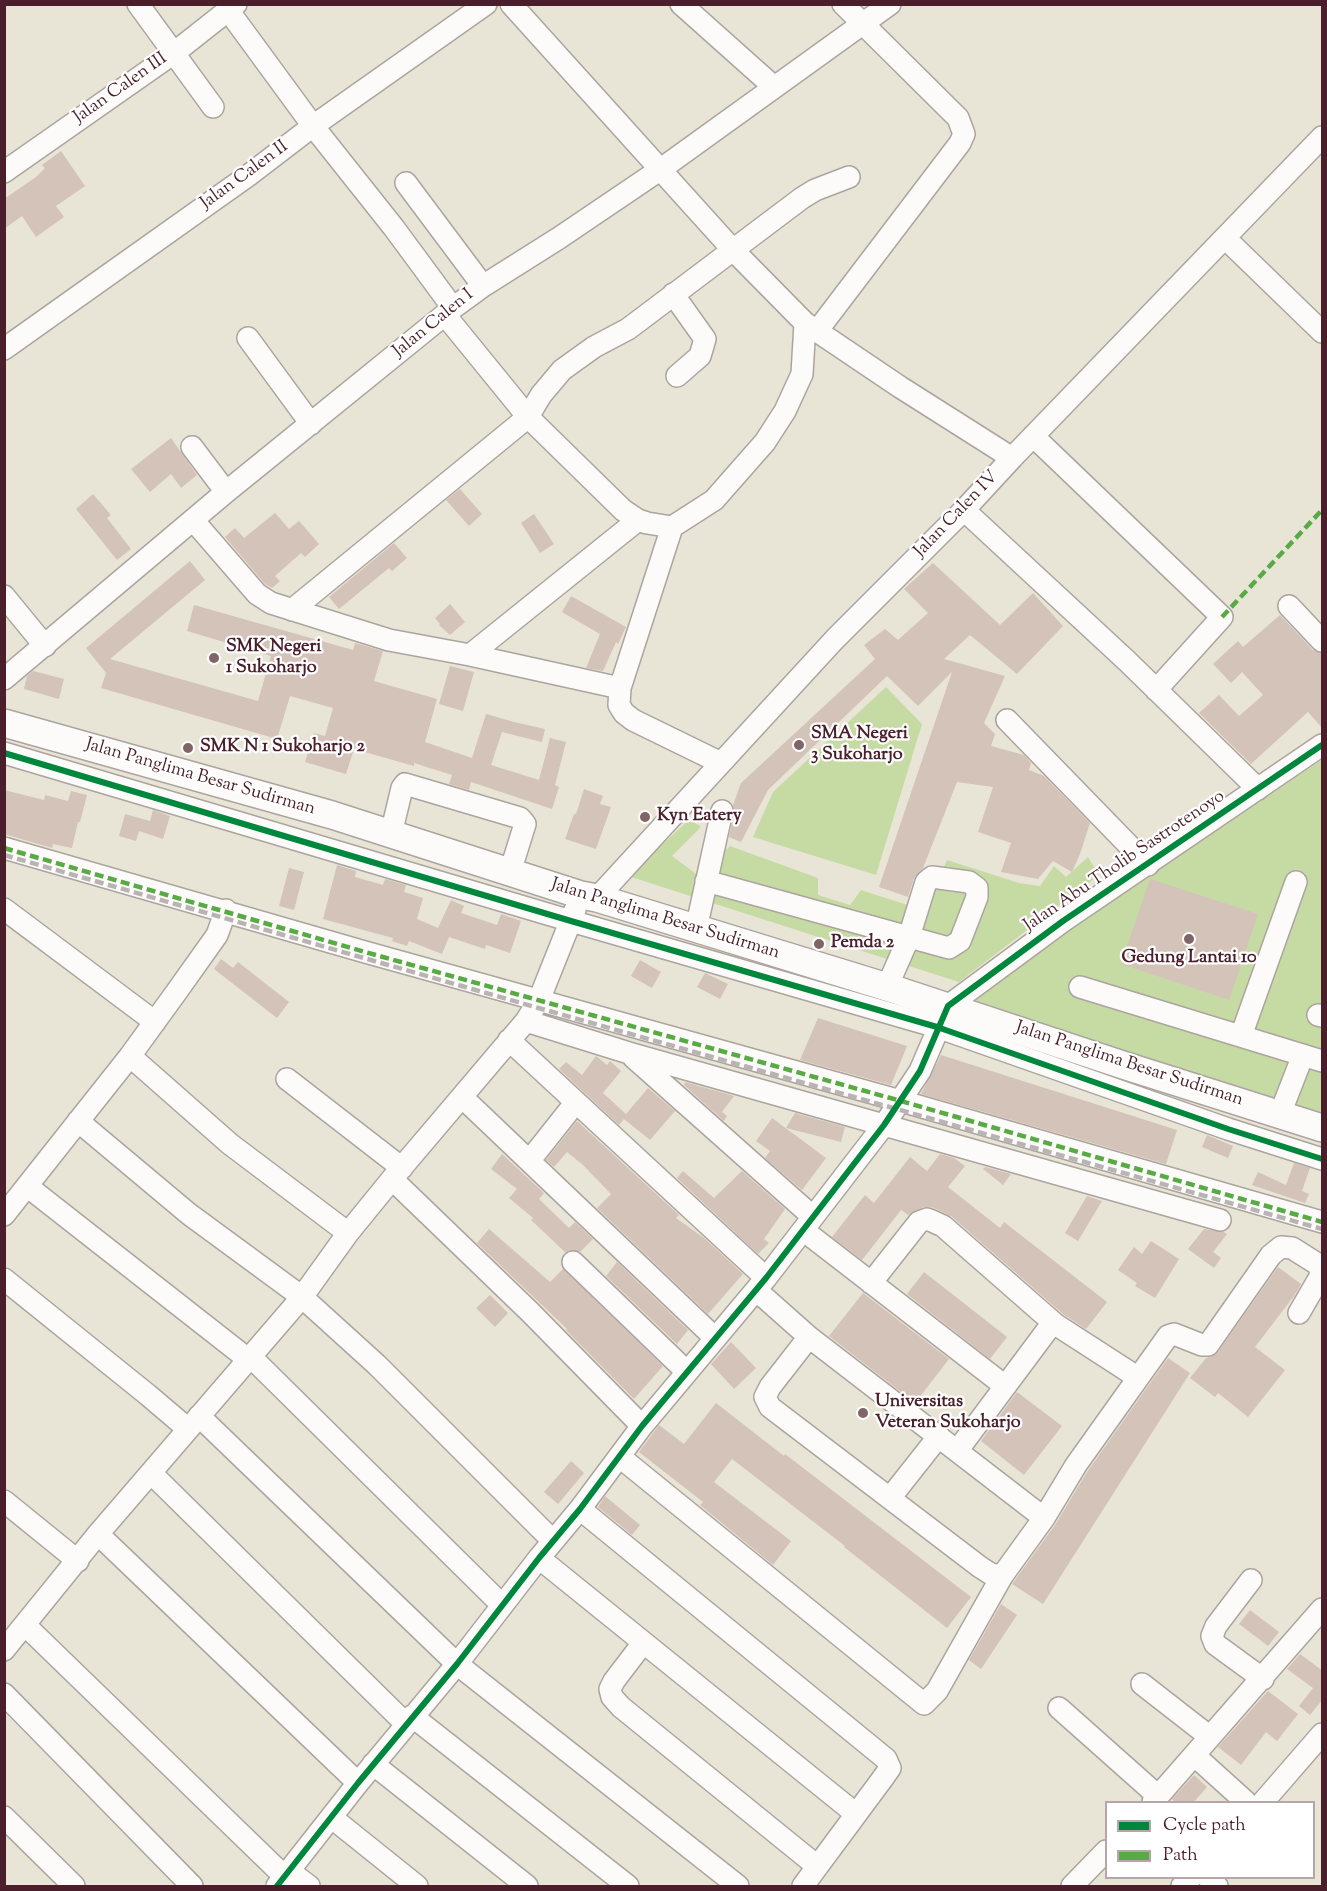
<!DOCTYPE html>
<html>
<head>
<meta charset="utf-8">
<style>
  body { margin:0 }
  #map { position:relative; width:1327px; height:1891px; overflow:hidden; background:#e8e5d7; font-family:"Sorts Mill Goudy",serif }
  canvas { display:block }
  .frame { position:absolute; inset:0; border:6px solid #4a1f2b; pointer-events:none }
  .legend { position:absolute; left:1105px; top:1801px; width:210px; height:78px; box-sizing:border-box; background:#fff; border:2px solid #b7a5aa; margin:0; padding:8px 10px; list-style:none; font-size:18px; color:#4a1f2b }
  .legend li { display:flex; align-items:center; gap:12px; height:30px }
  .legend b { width:30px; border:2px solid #b7a5aa }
</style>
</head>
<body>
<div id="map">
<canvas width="1327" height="1891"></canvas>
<div class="frame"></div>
<ul class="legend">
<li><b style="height:8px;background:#00873e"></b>Cycle path</li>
<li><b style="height:8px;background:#57aa44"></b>Path</li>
</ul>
</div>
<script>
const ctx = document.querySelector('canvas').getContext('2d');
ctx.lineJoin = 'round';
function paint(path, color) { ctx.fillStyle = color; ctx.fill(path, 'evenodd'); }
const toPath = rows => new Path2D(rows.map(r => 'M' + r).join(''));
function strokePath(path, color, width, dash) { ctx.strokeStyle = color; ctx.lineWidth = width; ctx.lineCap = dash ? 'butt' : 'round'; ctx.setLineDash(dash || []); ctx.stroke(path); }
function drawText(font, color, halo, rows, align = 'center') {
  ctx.font = font + ' "Sorts Mill Goudy",serif'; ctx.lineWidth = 4.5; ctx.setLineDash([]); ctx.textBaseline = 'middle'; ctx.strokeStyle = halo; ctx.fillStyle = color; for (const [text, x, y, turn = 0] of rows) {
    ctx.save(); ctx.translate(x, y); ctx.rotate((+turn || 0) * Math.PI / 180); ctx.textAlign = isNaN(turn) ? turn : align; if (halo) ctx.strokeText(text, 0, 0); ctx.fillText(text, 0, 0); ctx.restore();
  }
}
const green = toPath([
  [886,687,922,724,876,875,753,837,773,792],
  [1322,760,1322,1119,964,1000,1108,902],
  [690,819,701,827,672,856,699,876,730,846,818,878,818,895,850,905,861,890,926,911,947,860,1019,883,1040,886,1054,866,1066,877,1088,857,1099,875,959,982,628,876]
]);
const building = toPath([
  [61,151,85,186,56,206,64,217,36,237,22,216,4,229,4,199,36,177,45,168,42,165],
  [171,438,197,475,181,488,171,474,150,492,131,469],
  [460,489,482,514,469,526,446,500],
  [93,494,111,515,107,518,131,549,117,560,76,509],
  [275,513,289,529,299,521,319,544,305,557,301,553,275,576,280,581,272,588,265,584,225,537,235,528,244,538],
  [534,514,554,544,540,553,521,523],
  [394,543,407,558,392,571,389,568,339,609,329,597],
  [190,561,205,580,110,659,258,701,271,656,187,631,194,605,353,650,355,643,383,651,374,681,437,699,425,742,472,758,486,714,514,722,545,729,542,742,502,732,491,765,539,780,550,738,566,742,555,785,559,787,552,809,471,782,469,790,449,784,452,775,414,763,414,766,354,749,346,774,305,762,314,733,325,736,333,708,290,696,277,739,101,688,106,673,86,648],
  [933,563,1000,625,1033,593,1063,626,1017,674,970,635,944,659,1005,676,984,723,995,734,991,746,1024,755,1031,763,1029,770,1044,776,1090,823,1080,854,1072,872,1053,861,1038,879,1001,872,1011,843,978,832,993,787,957,782,923,868,914,878,908,897,879,887,952,672,918,706,887,676,768,790,741,842,729,837,734,814,733,805,741,783,875,659,864,645,885,629,898,640,928,613,904,589],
  [571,596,626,627,618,644,616,642,603,671,586,668,600,634,562,612],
  [450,604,465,622,450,635,439,625,440,624,435,618],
  [1280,615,1313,650,1323,653,1323,729,1308,712,1251,764,1199,713,1219,695,1239,716,1263,695,1242,672,1231,683,1213,664,1238,641,1243,647],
  [450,666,474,672,463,711,439,704],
  [33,671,64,679,59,699,24,689,27,676],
  [584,789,603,796,600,804,611,807,596,849,565,839,574,814,576,814],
  [4,790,44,800,45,795,68,801,71,791,87,795,80,822,78,822,72,848,53,844,52,848,4,834],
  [153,810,170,816,163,839,139,831,136,841,119,836,125,814,150,821],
  [337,865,356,871,355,877,383,885,385,879,406,885,404,892,423,898,417,919,438,928,451,900,464,906,461,913,497,925,501,914,521,921,510,953,486,945,485,949,449,937,442,954,409,941,407,946,392,941,393,938,323,919],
  [289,868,304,872,294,910,279,906],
  [1150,879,1258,914,1229,1000,1121,964],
  [221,959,233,968,238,962,289,1002,277,1018,214,969],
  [640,960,661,972,652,988,631,976],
  [705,973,728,984,720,999,697,987],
  [818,1018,907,1046,891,1085,800,1060],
  [941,1055,1177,1130,1166,1164,921,1094],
  [596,1056,607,1065,610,1061,621,1071,603,1093,626,1114,648,1088,675,1111,650,1140,624,1119,619,1125,559,1069,566,1062,582,1075],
  [685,1082,734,1096,722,1112,727,1116,724,1121,684,1085],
  [795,1113,845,1127,841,1142,786,1128],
  [772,1118,826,1158,802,1190,765,1158,770,1151,756,1141],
  [577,1121,679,1215,676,1218,704,1238,743,1274,708,1314,597,1208,611,1194,583,1165,567,1152,554,1167,546,1160],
  [1207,1135,1233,1146,1228,1158,1202,1147],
  [502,1154,544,1193,539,1199,569,1228,575,1222,593,1239,580,1252,570,1250,565,1252,531,1220,533,1218,509,1198,517,1189,491,1169],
  [940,1154,954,1158,965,1166,948,1187,1000,1228,1004,1222,1107,1302,1086,1329,1063,1314,951,1216,932,1207,923,1207,908,1215,901,1210,862,1260,832,1237,865,1195,874,1203,910,1157,927,1171],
  [1294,1163,1310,1168,1302,1191,1309,1194,1305,1203,1252,1185,1258,1172,1286,1185],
  [985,1167,1011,1174,1003,1185,983,1169],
  [683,1171,714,1198,742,1171,785,1209,764,1239,769,1243,758,1254,677,1178],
  [1087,1196,1102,1201,1078,1241,1065,1233],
  [489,1229,550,1282,563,1269,663,1366,634,1399,566,1330,567,1329,477,1243],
  [1204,1229,1224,1232,1227,1234,1213,1252,1221,1258,1214,1268,1188,1249],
  [1151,1241,1179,1259,1155,1298,1135,1286,1137,1283,1118,1270,1134,1247,1142,1254],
  [617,1262,688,1330,677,1344,606,1276],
  [1278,1267,1301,1284,1294,1296,1255,1347,1285,1370,1248,1417,1218,1393,1215,1397,1190,1378,1206,1358,1213,1356,1218,1352],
  [924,1272,1007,1337,990,1359,907,1294],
  [863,1293,949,1359,915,1403,829,1336],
  [490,1295,508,1313,495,1327,476,1308],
  [731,1342,756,1368,734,1389,711,1364],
  [1168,1358,1190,1373,1043,1604,1012,1584,1055,1525,1087,1472],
  [1017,1392,1062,1426,1024,1475,981,1441],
  [716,1403,784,1456,785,1454,971,1597,947,1628,844,1547,845,1546,732,1459,714,1482,791,1541,773,1565,700,1505,703,1502,639,1452,659,1425,684,1444],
  [571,1461,584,1473,558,1504,544,1492],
  [605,1496,640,1525,632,1535,598,1507],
  [1001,1604,1017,1615,981,1669,969,1660],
  [1250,1610,1279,1632,1268,1646,1239,1624],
  [1300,1654,1323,1671,1323,1699,1310,1715,1299,1706,1313,1688,1287,1669],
  [1268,1691,1298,1714,1277,1741,1266,1732,1241,1765,1218,1747],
  [1194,1775,1207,1787,1193,1803,1176,1803,1172,1799]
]);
const minor = toPath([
  [138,4,213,107],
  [511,4,733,250,805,323,900,387,1012,458],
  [681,4,774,87],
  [228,10,313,126,394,228,453,308],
  [4,172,174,53,236,4],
  [406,183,483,286],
  [1225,238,1322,332],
  [673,294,705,339,700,356,677,376],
  [445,315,528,417,623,510,638,520,647,523,672,527,714,500,765,442,785,411,802,374,805,323],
  [817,331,960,143,964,134,958,118,843,4],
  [248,338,311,424],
  [4,349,249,175,313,126,486,4],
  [1033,436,1222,617,1156,690],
  [192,447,226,492],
  [964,510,1127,661,1258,789],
  [193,520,257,594,271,603,389,640,470,655,620,688],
  [672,527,620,688,619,705,624,713,633,720,721,763],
  [4,596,45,646],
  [1289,606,1322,641],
  [292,610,528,417,541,395,562,370,594,347,628,329,802,198,815,190,849,177],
  [470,655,638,520],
  [4,679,226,492,453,308,483,286,559,238,661,169,890,4],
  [1007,720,1148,865],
  [4,753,571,921,937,1027,1228,1129,1322,1159],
  [391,834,402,788,405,784,520,818,525,824,510,872],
  [4,848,365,952,901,1101,1322,1222],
  [706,881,909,937,949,948,960,941,977,897,977,888,969,882,932,877,926,882,909,937,887,987],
  [597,898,835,639,964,510,1012,458,1322,137],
  [4,909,155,1022],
  [696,929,722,811],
  [1080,987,1322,1061],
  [1318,1015,1322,1016],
  [526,1021,629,1053,1220,1220],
  [1241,1036,1296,882],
  [509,1040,766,1278],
  [130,1056,230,1144,348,1233],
  [633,1057,812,1216],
  [287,1079,402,1168],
  [462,1097,715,1338],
  [1280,1114,1303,1055],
  [78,1121,189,1214,302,1297,377,1365,553,1541],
  [530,1160,576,1102],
  [392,1179,530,1312,642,1426],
  [27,1186,249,1360],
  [4,1215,130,1056,175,994,217,935,226,910],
  [803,1230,1005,1386],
  [573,1262,687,1372],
  [4,1279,148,1395,188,1429],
  [871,1283,919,1222,927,1219,932,1221,943,1226,1055,1324,1137,1377],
  [756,1290,809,1337,1044,1518],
  [809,1337,770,1387,765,1397,770,1407,980,1567,991,1574,1002,1576],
  [251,1357,502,1605],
  [199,1416,457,1664,738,1886],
  [957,1451,1048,1329,1055,1324],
  [620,1457,924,1704,937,1691,1002,1576,1044,1518,1076,1465,1168,1336,1174,1334,1202,1345,1208,1345,1271,1255,1281,1247,1292,1248,1319,1265,1321,1275,1299,1313],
  [152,1474,406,1724],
  [890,1498,939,1436],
  [4,1501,78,1561],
  [580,1509,886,1759,890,1768,883,1778,803,1886],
  [98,1534,358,1783],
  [539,1558,856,1814],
  [1251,1580,1216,1626,1212,1636,1215,1644,1263,1679],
  [25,1625,285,1877],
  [643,1643,614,1681,610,1689,612,1697,621,1707,817,1866],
  [4,1650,98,1534,302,1297,348,1233,392,1179,526,1021,539,1000,575,910],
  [1142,1684,1210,1737],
  [4,1694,192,1886],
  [1059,1708,1158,1796],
  [412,1716,628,1886],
  [1194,1755,1246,1802],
  [373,1764,527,1886],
  [1153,1802,1322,1609],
  [1263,1802,1322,1734],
  [4,1817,74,1886],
  [331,1817,417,1886],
  [289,1871,309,1886],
  [1208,1878,1217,1886],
  [277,1886,358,1783,457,1664,539,1558,580,1509,642,1426,766,1278,884,1125,920,1071,948,1006,1063,921,1322,745],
  [1072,1886,1106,1851],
  [1182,1886,1191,1878]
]);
const major = toPath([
  [4,723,332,815,581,895,597,898,887,987,1129,1067,1322,1128]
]);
const rail = toPath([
  [4,855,535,1007,1322,1229]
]);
const quiet = toPath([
  [1222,617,1322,510],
  [4,848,365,952,901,1101,1322,1222]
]);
const cycleway = toPath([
  [4,753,571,921,937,1027,1228,1129,1322,1159],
  [277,1886,358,1783,457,1664,539,1558,580,1509,642,1426,766,1278,884,1125,920,1071,948,1006,1063,921,1322,745]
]);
const markers = [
  [214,658,6,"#816467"],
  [799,745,6,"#816467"],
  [188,748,6,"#816467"],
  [645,817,6,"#816467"],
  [1189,939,6,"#816467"],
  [819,944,6,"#816467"],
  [863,1413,6,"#816467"]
];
const streetNames = [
  ["Jalan Calen III",121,89,-35],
  ["Jalan Calen II",245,176,-36],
  ["Jalan Calen I",434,324,-39],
  ["Jalan Calen IV",957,515,-46],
  ["Jalan Panglima Besar Sudirman",200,778,16],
  ["Jalan Abu Tholib Sastrotenoyo",1125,862,-34],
  ["Jalan Panglima Besar Sudirman",665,920,17],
  ["Jalan Panglima Besar Sudirman",1129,1065,18]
];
const poiNames = [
  ["SMK Negeri",226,648],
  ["1 Sukoharjo",226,669],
  ["SMA Negeri",811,735],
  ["3 Sukoharjo",811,756],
  ["SMK N 1 Sukoharjo 2",200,748],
  ["Kyn Eatery",657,817],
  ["Pemda 2",831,944],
  ["Gedung Lantai 10",1189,959,"center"],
  ["Universitas",875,1403],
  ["Veteran Sukoharjo",875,1424]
];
paint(green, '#c6daa4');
paint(building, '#d3c3b8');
strokePath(minor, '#aca49e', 24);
strokePath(major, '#aca49e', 30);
strokePath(minor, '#fcfbf9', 21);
strokePath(major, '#fcfbf9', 27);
strokePath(rail, '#b9b4b3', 4.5, [9, 4.5]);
strokePath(quiet, '#57aa44', 4.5, [9, 4.5]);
strokePath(cycleway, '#00873e', 6);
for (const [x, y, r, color] of markers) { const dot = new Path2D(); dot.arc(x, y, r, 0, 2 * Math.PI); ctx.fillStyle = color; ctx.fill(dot); strokePath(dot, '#fff', 2); }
drawText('18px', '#4a1f2b', '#fff', streetNames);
drawText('bold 18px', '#4a1f2b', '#fff', poiNames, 'left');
</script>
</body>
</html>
